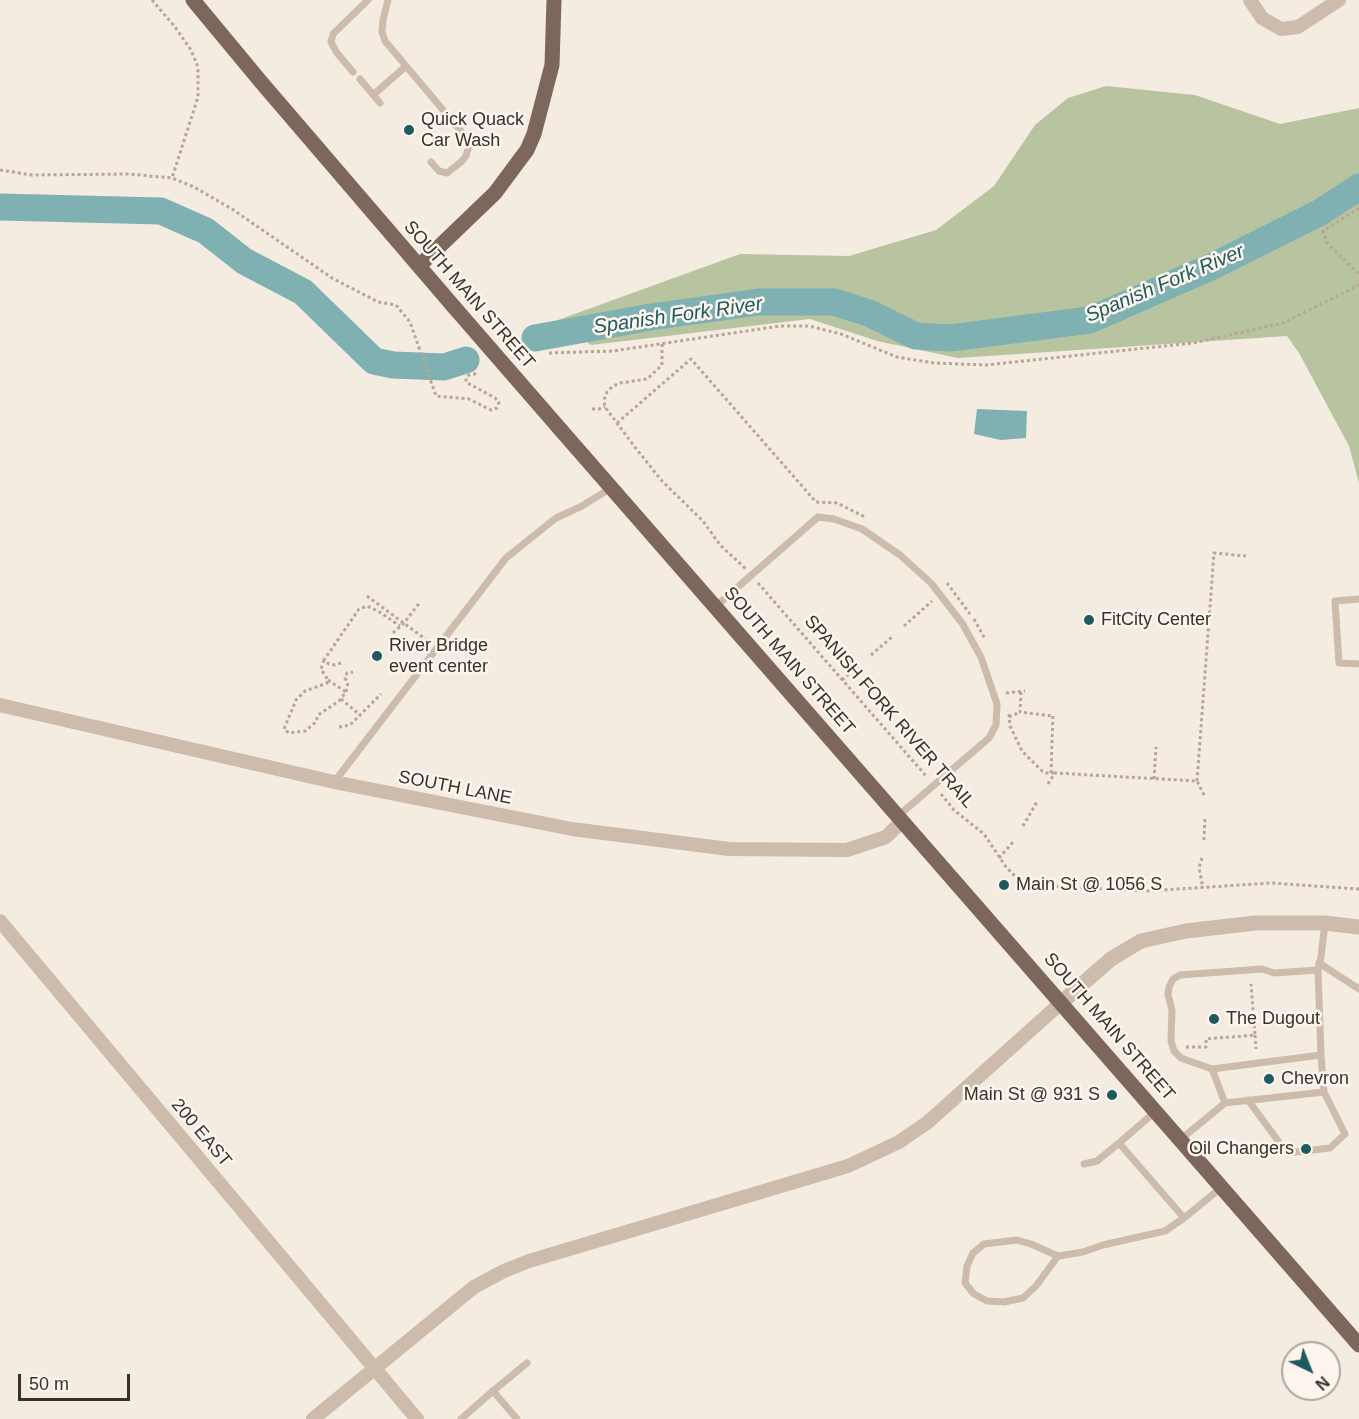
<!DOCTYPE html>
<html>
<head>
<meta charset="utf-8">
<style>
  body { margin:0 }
  #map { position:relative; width:1359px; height:1419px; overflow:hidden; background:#f4ebe1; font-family:Arial,sans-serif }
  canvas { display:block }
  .north { position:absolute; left:1281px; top:1341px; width:60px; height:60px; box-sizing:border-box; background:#fbf5ee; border:2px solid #aea6a0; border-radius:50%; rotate:137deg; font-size:16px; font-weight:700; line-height:24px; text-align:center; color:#3b302b }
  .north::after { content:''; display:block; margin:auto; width:21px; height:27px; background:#1f5a5e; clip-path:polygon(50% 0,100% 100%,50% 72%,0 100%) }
  .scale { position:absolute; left:18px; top:1374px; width:112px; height:27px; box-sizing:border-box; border:3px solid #3b302b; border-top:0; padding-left:8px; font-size:18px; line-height:21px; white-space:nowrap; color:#3b302b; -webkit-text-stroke:4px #fbf5ee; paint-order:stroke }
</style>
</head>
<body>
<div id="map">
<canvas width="1359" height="1419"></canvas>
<div class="north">N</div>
<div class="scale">50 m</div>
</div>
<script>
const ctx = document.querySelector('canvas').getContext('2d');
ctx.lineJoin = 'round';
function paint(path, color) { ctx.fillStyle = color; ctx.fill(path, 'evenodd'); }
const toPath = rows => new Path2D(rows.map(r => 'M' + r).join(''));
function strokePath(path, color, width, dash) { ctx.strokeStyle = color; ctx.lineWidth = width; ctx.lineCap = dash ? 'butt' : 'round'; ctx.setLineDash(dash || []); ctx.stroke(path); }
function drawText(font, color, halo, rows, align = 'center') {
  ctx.font = font + ' Arial,sans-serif'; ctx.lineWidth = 5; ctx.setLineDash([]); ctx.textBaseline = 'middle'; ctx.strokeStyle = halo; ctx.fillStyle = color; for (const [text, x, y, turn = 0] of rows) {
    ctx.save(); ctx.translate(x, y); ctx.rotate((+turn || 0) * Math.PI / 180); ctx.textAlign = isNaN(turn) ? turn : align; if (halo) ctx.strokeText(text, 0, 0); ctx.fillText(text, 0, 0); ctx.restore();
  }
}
const green = toPath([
  [1106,86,1195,95,1280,124,1359,108,1359,483,1349,446,1299,353,1287,336,958,358,877,341,810,319,591,345,558,320,740,254,849,256,936,230,994,186,1035,125,1068,98]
]);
const water = toPath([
  [977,409,1027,411,1026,438,1001,440,974,434]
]);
const river = toPath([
  [0,207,161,211,206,231,244,261,303,292,374,361,393,365,444,367,466,360],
  [535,338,651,317,759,302,834,302,869,313,916,336,950,338,1090,320,1213,266,1319,213,1359,187]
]);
const path = toPath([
  [152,0,175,27,191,50,198,67,198,97,172,178],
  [0,170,32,175,129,174,172,178,194,187,232,209,332,278,378,302,396,305,410,322,436,396,469,399,491,410,497,408,499,402,495,398,466,382,466,378,469,375,479,373],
  [1359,208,1323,231,1328,244,1359,274],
  [662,344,662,365,647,379,620,383,613,386,607,392,604,400,605,407,634,446,662,481,703,521,720,545,746,569],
  [549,353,613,351,780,326,809,326,841,334,897,357,934,363,986,365,1193,343,1283,323,1359,285],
  [592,409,599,409,605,407],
  [617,423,691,359,816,502,837,503,865,517],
  [758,583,927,777],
  [947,583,970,614],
  [367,596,428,641],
  [974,619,985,639],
  [904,626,932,601],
  [393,633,404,623,420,602],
  [871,655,892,637],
  [324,660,321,669,328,680,327,683,305,691,296,700,284,729,289,733,305,731,316,722,318,715,339,701,346,692,348,683,345,678,347,673,353,672],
  [341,663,335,665,329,664,324,660,359,609,367,606,378,611,400,626],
  [328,680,346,692],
  [842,680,859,665],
  [1021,692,1020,712,1052,716],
  [1006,693,1025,691],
  [341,699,360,715],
  [1009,714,1010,726,1022,751,1042,771,1046,773,1055,773],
  [1009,717,1020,712],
  [339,727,350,725,381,694],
  [1051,773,1053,713],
  [1154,779,1156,747],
  [1197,781,1214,553,1246,556],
  [1048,784,1055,773,1197,781,1205,797],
  [941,794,954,810,984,834,1006,867,1020,881,1030,885,1147,891,1271,883,1359,889],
  [1023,826,1038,800],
  [1204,840,1205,816],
  [999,858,1014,841],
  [1202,858,1199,868,1203,888],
  [1255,1035,1256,1049],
  [1186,1047,1206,1047,1206,1039,1255,1035,1251,984]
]);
const service = toPath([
  [388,0,383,20,382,32,385,41,470,142,466,156,461,162,447,173,439,171,431,162],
  [353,72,337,53,331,42,333,34,368,0],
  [360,79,380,103],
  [373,95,405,67],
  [1359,599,1335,601,1339,663,1359,664],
  [715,607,818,517,834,519,862,529,900,555,931,583,962,623,981,657,997,704,996,725,989,738,898,816],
  [335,781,506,558,556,518,582,506,611,488],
  [1319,963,1359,989],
  [1318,970,1274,973,1262,969,1180,975,1173,979,1169,987,1168,995,1172,1010,1171,1041,1174,1051,1181,1058,1212,1069,1321,1055,1318,970,1321,957,1325,923],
  [1248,1100,1287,1153,1330,1148,1345,1134,1324,1092],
  [1225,1103,1324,1092,1321,1055],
  [1156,1111,1119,1143,1184,1218,1222,1187],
  [1181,1139,1225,1103,1212,1069],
  [1084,1164,1097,1161,1119,1143],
  [1058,1256,1036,1286,1023,1298,1004,1302,987,1301,974,1294,965,1283,967,1266,973,1253,984,1244,1017,1240,1031,1244,1058,1256,1083,1252,1103,1245,1165,1231,1184,1218],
  [493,1391,527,1363],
  [461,1419,493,1391,517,1419]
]);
const minor = toPath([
  [1250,0,1262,18,1281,29,1298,27,1339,0],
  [0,705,334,782,572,829,729,849,847,850,886,837,902,821],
  [0,921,417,1419],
  [313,1419,474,1287,504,1271,529,1261,848,1166,899,1142,928,1122,1062,1002]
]);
const tertiary = toPath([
  [1062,1002,1111,959,1141,941,1186,931,1255,923,1325,923,1359,927]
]);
const primary = toPath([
  [193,0,261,82,454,307],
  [419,266,495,193,527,150,534,134,552,65,554,0],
  [560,429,1359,1345]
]);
const primaryBridge = toPath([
  [454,307,560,429]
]);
const markers = [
  [409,130,6,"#1f5a5e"],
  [1089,620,6,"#1f5a5e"],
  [377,656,6,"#1f5a5e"],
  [1004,885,6,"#1f5a5e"],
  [1214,1019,6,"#1f5a5e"],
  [1269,1079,6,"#1f5a5e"],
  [1112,1095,6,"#1f5a5e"],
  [1306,1149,6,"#1f5a5e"]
];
const poiNames = [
  ["Quick Quack",421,120],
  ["Car Wash",421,141],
  ["FitCity Center",1101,620],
  ["River Bridge",389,646],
  ["event center",389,667],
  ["Main St @ 1056 S",1016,885],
  ["The Dugout",1226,1019],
  ["Chevron",1281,1079],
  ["Main St @ 931 S",1100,1095,"right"],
  ["Oil Changers",1294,1149,"right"]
];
const streetNames = [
  ["SOUTH MAIN STREET",469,295,49],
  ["SOUTH MAIN STREET",789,661,49],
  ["SPANISH FORK RIVER TRAIL",889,712,49],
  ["SOUTH LANE",455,788,11],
  ["SOUTH MAIN STREET",1109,1027,49],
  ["200 EAST",201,1133,50]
];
const waterNames = [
  ["Spanish Fork River",1165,284,-23],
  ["Spanish Fork River",678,316,-8]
];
paint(green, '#b8c4a0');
paint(water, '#7fb0b2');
strokePath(river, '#7fb0b2', 27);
strokePath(path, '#b9a596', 3, [3, 3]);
strokePath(service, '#cdbbac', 7);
strokePath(minor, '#cdbbac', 14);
strokePath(tertiary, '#cdbbac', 15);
strokePath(primary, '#7d675c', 15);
strokePath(primaryBridge, '#7d675c', 15);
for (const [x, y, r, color] of markers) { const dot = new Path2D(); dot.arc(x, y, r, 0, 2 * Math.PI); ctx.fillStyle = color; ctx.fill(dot); strokePath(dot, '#fbf5ee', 2); }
drawText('18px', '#3b302b', '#fbf5ee', poiNames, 'left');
drawText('18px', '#3b302b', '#fbf5ee', streetNames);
drawText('italic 20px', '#1f5a5e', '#fbf5ee', waterNames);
</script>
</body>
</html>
